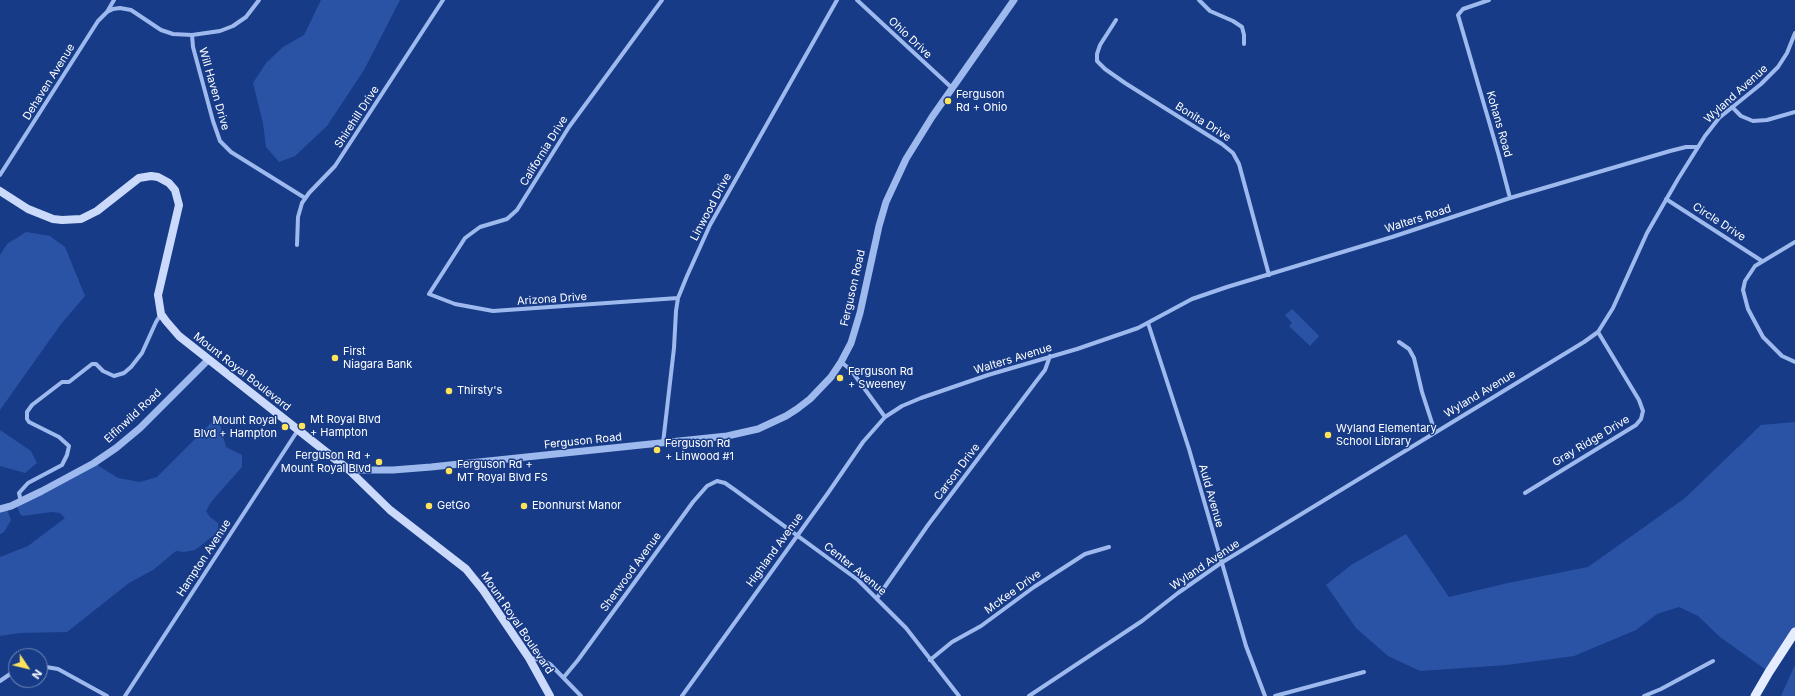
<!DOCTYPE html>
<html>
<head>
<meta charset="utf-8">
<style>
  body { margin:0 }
  #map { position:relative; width:1795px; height:696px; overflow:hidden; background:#173b87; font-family:Inter,sans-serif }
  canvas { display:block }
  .north { position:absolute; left:8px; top:648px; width:40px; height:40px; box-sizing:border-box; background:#173b87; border:1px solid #7489b7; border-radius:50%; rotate:125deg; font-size:11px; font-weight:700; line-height:16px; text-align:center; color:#fff }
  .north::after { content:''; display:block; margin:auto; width:14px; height:18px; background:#ffe35b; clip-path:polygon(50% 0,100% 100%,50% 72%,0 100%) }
</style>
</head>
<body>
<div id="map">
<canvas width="1795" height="696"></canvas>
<div class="north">N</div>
</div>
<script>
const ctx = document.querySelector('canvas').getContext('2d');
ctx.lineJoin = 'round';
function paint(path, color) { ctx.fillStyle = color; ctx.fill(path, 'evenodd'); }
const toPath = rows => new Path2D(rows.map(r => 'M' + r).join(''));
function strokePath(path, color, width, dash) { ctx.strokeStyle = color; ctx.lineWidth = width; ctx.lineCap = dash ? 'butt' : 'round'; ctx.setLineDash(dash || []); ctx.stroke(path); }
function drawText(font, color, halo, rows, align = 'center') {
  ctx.font = font + ' Inter,sans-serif'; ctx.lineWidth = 3; ctx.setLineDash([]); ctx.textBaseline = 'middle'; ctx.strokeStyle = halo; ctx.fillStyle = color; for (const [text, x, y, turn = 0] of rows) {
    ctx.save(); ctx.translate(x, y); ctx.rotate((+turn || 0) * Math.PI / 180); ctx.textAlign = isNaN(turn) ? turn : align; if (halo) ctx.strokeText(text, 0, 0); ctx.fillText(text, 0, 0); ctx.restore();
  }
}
const green = toPath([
  [321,0,400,0,364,70,327,126,295,156,279,162,266,147,263,123,253,83,266,63,283,47,304,35],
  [26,232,50,236,65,247,85,296,61,324,0,410,0,255,7,244],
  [1292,309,1319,336,1310,346,1289,326,1292,323,1285,315],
  [218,416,226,447,242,455,242,467,211,502,206,511,210,517,218,523,218,529,217,533,195,550,184,552,176,551,153,570,129,583,67,632,20,633,0,636,0,557,28,546,65,518,60,513,51,512,23,516,20,514,16,504,94,463,118,478,140,482,157,477],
  [1795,422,1795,632,1769,672,1720,637,1698,616,1679,607,1657,614,1636,630,1574,656,1507,665,1420,671,1388,656,1356,628,1326,585,1351,565,1406,534,1449,597,1508,583,1588,567,1685,498,1761,425],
  [0,430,31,451,37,463,25,473,0,466],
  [6,507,11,520,4,532,0,534,0,509],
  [1795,665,1795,696,1781,696,1794,667]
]);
const minor = toPath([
  [662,0,569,127,517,210,507,219,480,227,465,238,429,294,455,304,493,311,678,298],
  [857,0,952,88],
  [1199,0,1210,11,1233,21,1242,27,1244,35,1244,44],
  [1489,0,1463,9,1458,15,1499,156,1510,198],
  [107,12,113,9,120,8,131,10,161,30,173,34,192,35,220,31,233,26,246,17,259,0],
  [1116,20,1100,45,1097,54,1097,61,1105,69,1125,83,1222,144,1233,153,1239,164,1269,275],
  [192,35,193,47,213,121,220,141,231,152,305,198],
  [1732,107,1741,116,1753,121,1767,120,1795,112],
  [0,175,98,21,107,12,114,0],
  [1666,199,1762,261],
  [1795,242,1755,266,1745,281,1743,290,1748,309,1763,337,1782,356,1795,362],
  [297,245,298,217,302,203,309,193,335,166,443,0],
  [1148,323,1189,449,1246,646,1265,696],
  [1399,342,1409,349,1414,358,1422,392,1435,432],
  [841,362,851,370,885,417],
  [663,443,674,348,676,311,678,298,687,276,710,225,837,0],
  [1525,493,1636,425,1641,419,1643,411,1639,400,1598,332],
  [21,502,19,493,28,483,62,465,67,455,69,446,59,437,29,422,27,419,27,412,32,405,62,382,69,382,92,364,96,364,103,371,114,376,124,373,131,367,142,353,156,322,161,314],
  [877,598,928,525,1038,379,1045,370,1050,356],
  [530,658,541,660,550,664,581,696],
  [930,660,952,642,981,626,1034,587,1085,554,1109,547],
  [40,666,58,669,107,696],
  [564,677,578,660,693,502,707,486,717,481,725,483,735,490,858,580,906,628,959,696],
  [0,681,16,670],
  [125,696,298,430],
  [682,696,828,493,863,442,885,417,902,406,921,398,988,375,1077,349,1138,328,1192,299,1227,287,1392,237,1510,198,1670,151,1686,147,1697,147],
  [1029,696,1142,621,1178,593,1221,563,1584,342,1598,332,1613,308,1647,233,1678,179,1705,136,1719,118,1761,84,1778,67,1787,53,1795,33],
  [1275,696,1364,672],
  [1644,696,1661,689,1713,661]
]);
const tertiary = toPath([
  [349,470,393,470,431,467,727,436,758,429,786,416,797,409,810,399,831,377,841,362,851,343,860,313,879,226,886,202,906,159,932,117,1014,0],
  [0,509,11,506,42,491,94,463,116,448,140,428,208,360]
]);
const secondary = toPath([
  [0,191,28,209,53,219,62,220,81,219,97,211,139,178,151,176,158,177,169,183,175,190,179,205,158,295,161,314,166,321,179,336,349,470,390,510,466,569,483,590,529,658,550,696]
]);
const primary = toPath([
  [1755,696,1769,672,1795,632]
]);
const markers = [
  [948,101,4,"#ffe35b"],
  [335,358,4,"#ffe35b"],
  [840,378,4,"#ffe35b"],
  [449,391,4,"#ffe35b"],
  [302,426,4,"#ffe35b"],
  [285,427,4,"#ffe35b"],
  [1328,435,4,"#ffe35b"],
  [657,450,4,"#ffe35b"],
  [379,462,4,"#ffe35b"],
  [449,471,4,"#ffe35b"],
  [429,506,4,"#ffe35b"],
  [524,506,4,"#ffe35b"]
];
const streetNames = [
  ["Ohio Drive",910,38,43],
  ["Dehaven Avenue",49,82,-58],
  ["Will Haven Drive",214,89,74],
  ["Wyland Avenue",1736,94,-42],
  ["Shirehill Drive",357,117,-57],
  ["Bonita Drive",1203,122,32],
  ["Kohans Road",1499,124,74],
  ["California Drive",544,151,-58],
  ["Linwood Drive",711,207,-62],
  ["Walters Road",1418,219,-18],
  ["Circle Drive",1719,222,33],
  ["Ferguson Road",853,288,-77],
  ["Arizona Drive",552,299,-4],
  ["Walters Avenue",1013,359,-17],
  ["Mount Royal Boulevard",242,372,38],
  ["Wyland Avenue",1480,394,-31],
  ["Elfinwild Road",133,416,-43],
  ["Ferguson Road",583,441,-6],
  ["Gray Ridge Drive",1591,441,-31],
  ["Carson Drive",957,472,-53],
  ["Auld Avenue",1211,496,74],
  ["Highland Avenue",775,550,-54],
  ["Hampton Avenue",204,558,-57],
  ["Wyland Avenue",1205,565,-34],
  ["Center Avenue",855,569,39],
  ["Sherwood Avenue",631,572,-54],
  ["McKee Drive",1013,592,-36],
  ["Mount Royal Boulevard",517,623,56]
];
const poiNames = [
  ["Ferguson",956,95],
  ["Rd + Ohio",956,108],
  ["First",343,352],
  ["Niagara Bank",343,365],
  ["Ferguson Rd",848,372],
  ["+ Sweeney",848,385],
  ["Thirsty's",457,391],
  ["Mt Royal Blvd",310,420],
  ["+ Hampton",310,433],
  ["Mount Royal",277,421,"right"],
  ["Blvd + Hampton",277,434,"right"],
  ["Wyland Elementary",1336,429],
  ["School Library",1336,442],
  ["Ferguson Rd",665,444],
  ["+ Linwood #1",665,457],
  ["Ferguson Rd +",371,456,"right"],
  ["Mount Royal Blvd",371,469,"right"],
  ["Ferguson Rd +",457,465],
  ["MT Royal Blvd FS",457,478],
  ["GetGo",437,506],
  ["Ebonhurst Manor",532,506]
];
paint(green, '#2a53a6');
strokePath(minor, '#9eb9ed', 4);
strokePath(tertiary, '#9eb9ed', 7);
strokePath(secondary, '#cbdafa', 8);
strokePath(primary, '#e5ecff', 9);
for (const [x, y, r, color] of markers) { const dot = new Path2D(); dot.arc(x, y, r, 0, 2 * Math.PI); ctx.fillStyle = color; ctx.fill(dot); strokePath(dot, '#173b87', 1.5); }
drawText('11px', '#fff', '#173b87', streetNames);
drawText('11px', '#fff', '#173b87', poiNames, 'left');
</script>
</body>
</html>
